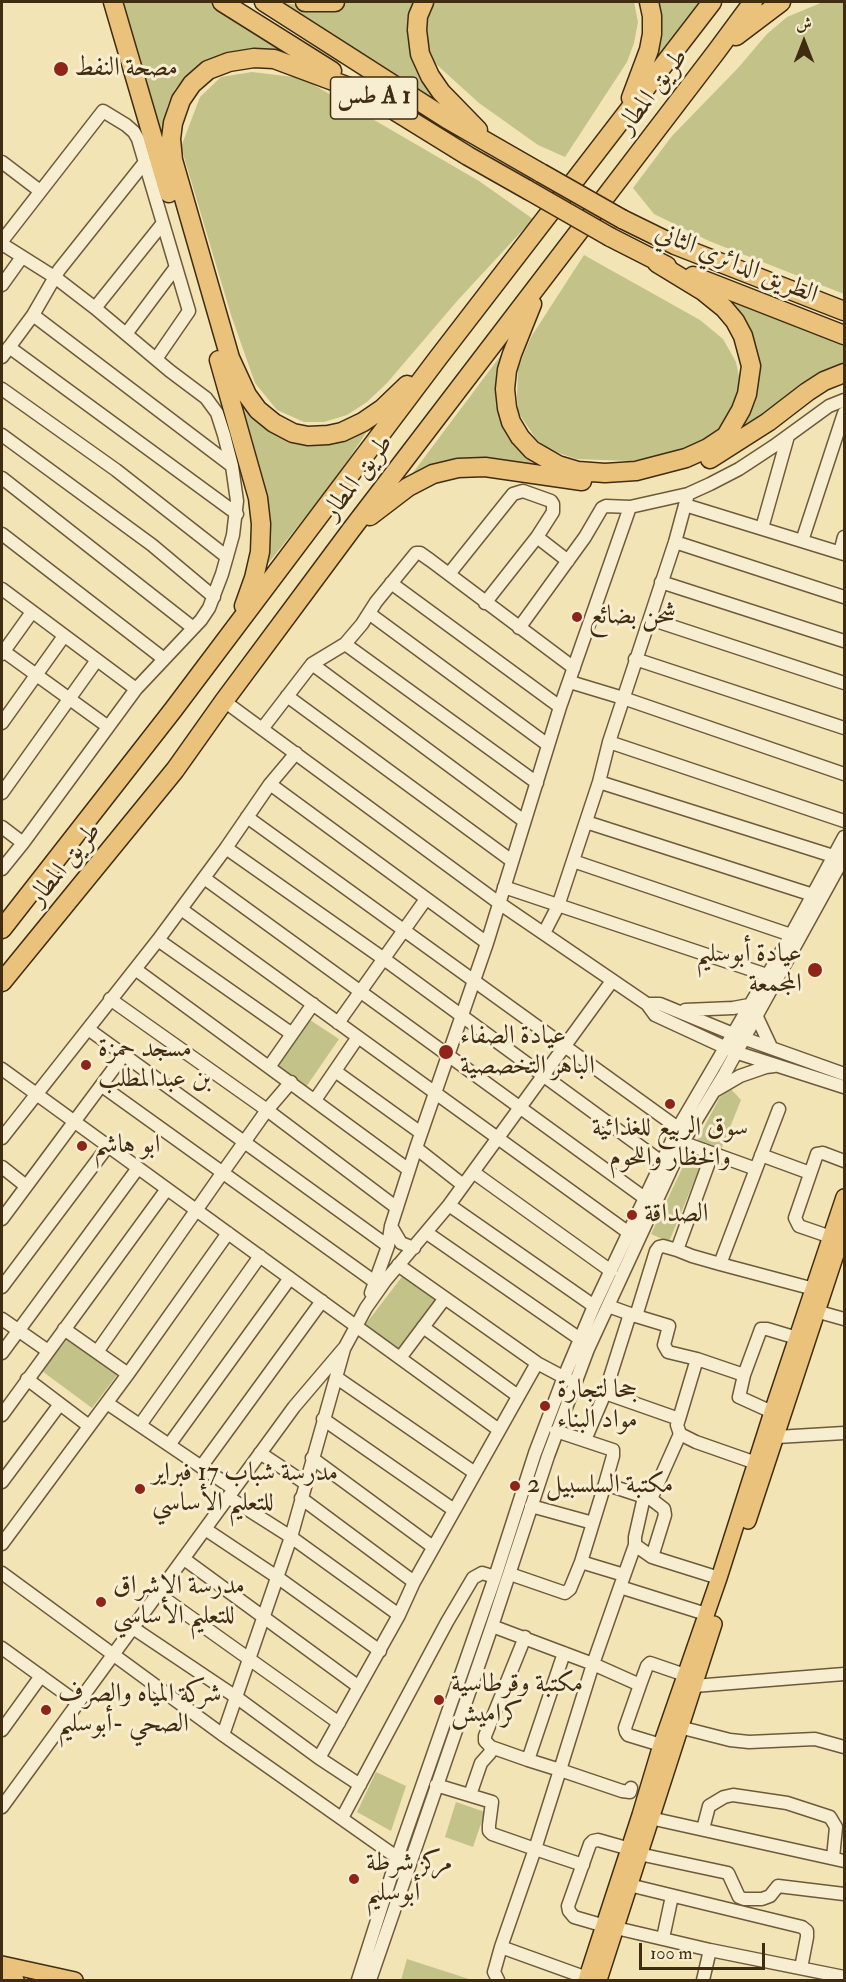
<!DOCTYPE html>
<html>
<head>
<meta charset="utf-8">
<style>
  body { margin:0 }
  #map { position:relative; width:846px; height:1982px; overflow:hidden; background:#f3e4b6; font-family:"IM FELL Double Pica",Amiri,serif }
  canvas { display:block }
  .frame { position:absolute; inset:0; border:3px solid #402c10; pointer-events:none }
  .north { position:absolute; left:774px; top:12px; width:60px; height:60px; -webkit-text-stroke:4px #f7edd0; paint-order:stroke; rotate:0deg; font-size:16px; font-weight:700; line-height:24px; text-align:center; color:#402c10 }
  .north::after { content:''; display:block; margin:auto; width:21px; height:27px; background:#402c10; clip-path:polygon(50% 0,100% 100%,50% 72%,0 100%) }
  .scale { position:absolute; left:639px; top:1943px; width:126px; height:27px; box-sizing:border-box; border:3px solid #402c10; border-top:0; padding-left:8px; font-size:18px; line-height:21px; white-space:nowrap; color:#402c10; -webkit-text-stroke:4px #f7edd0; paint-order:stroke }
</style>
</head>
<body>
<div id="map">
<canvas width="846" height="1982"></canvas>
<div class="frame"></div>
<div class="north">ش</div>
<div class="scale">100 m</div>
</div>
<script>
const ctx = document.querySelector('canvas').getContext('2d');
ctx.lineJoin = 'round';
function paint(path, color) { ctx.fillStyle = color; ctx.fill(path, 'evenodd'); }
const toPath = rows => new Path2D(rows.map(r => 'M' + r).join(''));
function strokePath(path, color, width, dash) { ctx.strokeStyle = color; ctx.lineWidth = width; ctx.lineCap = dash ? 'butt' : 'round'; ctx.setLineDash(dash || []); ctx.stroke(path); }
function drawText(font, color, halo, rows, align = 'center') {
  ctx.font = font + ' "IM FELL Double Pica",Amiri,serif'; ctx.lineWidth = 6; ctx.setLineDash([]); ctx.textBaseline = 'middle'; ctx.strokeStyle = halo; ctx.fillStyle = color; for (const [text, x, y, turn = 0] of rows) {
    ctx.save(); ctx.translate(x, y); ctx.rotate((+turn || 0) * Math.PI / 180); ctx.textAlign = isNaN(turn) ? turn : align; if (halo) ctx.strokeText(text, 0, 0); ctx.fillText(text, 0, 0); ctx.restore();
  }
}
const green = toPath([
  [117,2,210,2,306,61,289,54,263,49,228,52,207,60,191,73,175,89,167,107,163,154],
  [276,2,316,7,344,2,415,2,412,12,453,112],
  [434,2,634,2,638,22,634,43,627,62,565,157,538,145,479,103,436,64,426,44,424,22],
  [656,2,705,2,645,79],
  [823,2,844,2,844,294,709,241,654,214,633,188,672,136,738,68,767,34,787,17],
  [252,72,302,78,479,181,533,219,458,300,387,383,367,402,347,415,324,422,304,422,277,410,255,383,231,315,181,147,200,97,221,77],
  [584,255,700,320,723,339,736,362,741,385,740,396,721,427,713,434,692,445,665,455,630,461,576,459,550,450,536,439,518,412,517,395,518,368,531,337],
  [708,291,844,340,844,364,816,374,798,386,735,440,756,401,758,388,758,363],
  [510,343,500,402,557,470,409,478],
  [230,374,248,406,316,442,353,437,374,421,336,478,267,565],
  [307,1018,339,1039,304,1090,273,1068],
  [731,1089,741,1100,720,1152,696,1142,720,1097],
  [688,1156,702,1162,669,1242,651,1234],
  [404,1274,440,1298,401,1351,365,1325],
  [68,1338,117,1375,92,1408,42,1371],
  [376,1772,406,1786,391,1831,357,1812],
  [456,1802,485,1812,473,1847,445,1837],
  [407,1959,472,1980,401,1980]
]);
const minor = toPath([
  [2,162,40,191],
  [2,241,103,111,126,125,134,132,138,139,189,311,156,359],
  [2,244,56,278,95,308,170,371,206,398,217,413,224,435,232,466,237,501,233,535,222,574,209,608,201,620,136,689,23,843,2,869],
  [2,285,22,257],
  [95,308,163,223],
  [33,315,232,466],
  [126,334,176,267],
  [9,347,237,514],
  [2,357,33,315,59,270,145,162],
  [2,389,116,470,227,557],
  [2,435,152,545,214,597],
  [2,478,192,627],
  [685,505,844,554],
  [762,528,788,436],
  [2,534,164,659],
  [537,537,568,561],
  [802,541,844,413],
  [675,542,844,597],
  [840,552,844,537],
  [449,574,513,494,523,491,551,501,553,504,553,512,537,537,485,603],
  [661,582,844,641],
  [391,583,560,707],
  [2,589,136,689],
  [370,614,548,745],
  [650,619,844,683],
  [519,628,585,537,602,508,606,506,630,507,688,494,710,484,739,469,774,446,829,406,844,400],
  [345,644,537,783],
  [2,650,107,726],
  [2,654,32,612],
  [635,659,844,728],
  [312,664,524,821],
  [570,682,623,698,844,774],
  [287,696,512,861],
  [224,701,499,903,647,1004,655,1015,735,1052,844,1087],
  [2,723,64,636],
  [262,729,312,664,345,644,362,624,376,602,416,553,420,553,430,560,574,668],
  [609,742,844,821],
  [599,782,833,856],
  [270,784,487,943],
  [2,793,97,660],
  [247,817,678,1128],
  [586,822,813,895],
  [2,827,23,843],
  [226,848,384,959,663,1163],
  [573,861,791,935],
  [204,878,646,1199],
  [504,887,767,975],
  [181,909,629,1233],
  [544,933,558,906,599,782,609,742,675,542,688,494],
  [158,940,292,1034],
  [135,969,409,1170],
  [110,999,267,1110,397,1208],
  [647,1004,660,1004,743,1038,844,1074],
  [685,1010,733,1008,749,1005],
  [756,1015,771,1047],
  [338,1023,426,899],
  [88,1029,388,1246],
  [269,1067,313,1004],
  [2,1069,499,1430],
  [335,1071,421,1133],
  [102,1086,375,1282],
  [716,1090,740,1076,766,1067,774,1066],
  [315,1100,358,1037],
  [2,1138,158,940,226,848,270,784,296,753],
  [684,1143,756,1169,779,1109],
  [416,1148,463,1185],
  [712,1154,677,1250,692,1256,720,1264,756,1169],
  [761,1155,810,1173],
  [2,1167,26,1186],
  [473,1172,611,1271],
  [449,1205,594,1306],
  [2,1219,123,1056],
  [391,1226,401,1243,414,1248],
  [427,1233,580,1339],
  [831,1237,799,1226,795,1218,817,1154,823,1153,844,1161],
  [720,1264,814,1289],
  [398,1265,537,1363,569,1380],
  [2,1287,108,1146],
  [371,1293,388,1246,391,1226,416,1148,487,943,560,707,630,507],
  [608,1306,636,1316,656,1251,659,1247,663,1246,677,1250],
  [819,1312,844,1319],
  [630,1314,605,1393,679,1419],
  [636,1316,669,1326,664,1345,668,1352,697,1359,744,1375],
  [2,1319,48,1351],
  [423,1327,518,1396],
  [64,1329,128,1374],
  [97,1352,223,1172,267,1110,291,1082],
  [2,1353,138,1168],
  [400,1358,445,1298],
  [697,1359,679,1419,677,1425,680,1434,696,1442,756,1463],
  [337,1378,475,1473],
  [27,1379,89,1426],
  [107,1403,234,1489],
  [772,1412,739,1397,744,1375,761,1329,767,1329,797,1338],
  [2,1415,167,1189],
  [323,1419,454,1510],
  [140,1425,260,1256],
  [556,1431,613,1450,613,1456,605,1484,651,1499,680,1434],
  [777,1437,844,1433],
  [585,1440,605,1393],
  [169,1445,290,1278],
  [260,1453,305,1483],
  [312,1458,433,1547],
  [201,1467,322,1301],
  [2,1482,60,1404],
  [228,1497,291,1537,399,1615],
  [301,1498,414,1582],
  [651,1499,664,1509,665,1515,652,1557,719,1578],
  [531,1506,593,1523,605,1484],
  [205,1529,277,1577,380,1651],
  [2,1544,128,1374,228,1233],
  [635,1545,635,1537,644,1497],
  [652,1557,635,1545,620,1587,706,1614],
  [184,1559,359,1687],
  [581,1562,624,1575],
  [2,1573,223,1735,402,1861],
  [510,1574,565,1593,570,1589,581,1562,593,1523],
  [158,1594,339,1723],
  [492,1626,593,1664,620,1587],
  [133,1628,236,1697,319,1758,360,1785],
  [525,1637,485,1736,485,1741,491,1747,528,1760,564,1653],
  [2,1648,78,1703],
  [640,1685,625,1728,626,1732,628,1735,661,1745],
  [694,1686,844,1674],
  [679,1727,730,1740,749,1742,815,1739,844,1747],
  [2,1730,41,1676],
  [223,1735,291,1537,344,1349],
  [319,1758,399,1615,414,1582,537,1363],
  [528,1760,560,1770,593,1664,640,1685,647,1666,650,1663,685,1675],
  [436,1785,492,1802,489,1825,489,1831,492,1834,535,1849,560,1770,622,1791,630,1792,631,1788],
  [470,1795,481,1763,490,1753,491,1747],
  [2,1807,294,1407,345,1347,366,1308,385,1281,449,1205,612,981],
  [342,1818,447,1622,473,1578,482,1573,495,1577],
  [650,1818,844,1861],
  [703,1829,709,1806,724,1797,733,1795,787,1803,830,1817,836,1827,833,1858],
  [639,1854,728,1873,739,1897,744,1899,762,1899,770,1896,778,1886,844,1894],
  [583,1865,535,1849,501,1947,587,1978],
  [629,1885,802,1927,807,1931,807,1937,801,1968],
  [605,1926,574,1917,569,1911,568,1906,590,1844,593,1841,598,1840,630,1849],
  [616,1928,710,1950,844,1977],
  [663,1938,672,1896],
  [358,1980,397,1858,495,1577,535,1453,564,1377,594,1306,678,1128,791,935,844,837],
  [370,1980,492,1626,548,1456,588,1349,686,1137,725,1073,844,857],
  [498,1980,494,1972,501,1947],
  [703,1980,710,1950]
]);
const major = toPath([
  [748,1521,844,1230],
  [2,1964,75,1980],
  [2,1977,16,1980],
  [586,1980,640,1815,661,1745,719,1578,772,1412,844,1197],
  [599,1980,714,1624]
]);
const highway = toPath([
  [113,2,169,193],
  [222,2,332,71],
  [264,2,447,119,541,173],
  [305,2,335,2],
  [424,2,418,16,417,30,420,54,430,76,441,92,478,130],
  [736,36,781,2],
  [358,88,468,156,528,190],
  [368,94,274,59,254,58,229,62,208,70,192,84,181,100,173,123,171,139,173,160,230,358,247,395,258,410,274,423,293,433,308,436,328,435,342,432,363,422,382,409,407,385],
  [631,98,649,50,652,34,652,16,649,2],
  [622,219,675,245,844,311],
  [610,237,667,266],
  [693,276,844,335],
  [532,304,512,354,507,370,505,389,507,408,511,422,520,437,532,450,558,465,578,471,605,473,636,471,686,458,708,448,726,436,741,410,747,394,751,366,743,336,735,321,724,308,703,291,657,263],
  [219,360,258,498,261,524,260,552,254,578,244,606],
  [710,459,768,422,807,392,824,381,844,373],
  [370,516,408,487,433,474,458,468,485,467,582,481],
  [2,929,173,710,438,358,712,2],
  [2,982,175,770,224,701,351,530,716,52,753,2]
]);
const highwayBridge = toPath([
  [541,173,622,219],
  [528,190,610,237]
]);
const markers = [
  [61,69,8,"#8f2418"],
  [577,617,6,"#8f2418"],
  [815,970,8,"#8f2418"],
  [446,1052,8,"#8f2418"],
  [86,1065,6,"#8f2418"],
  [670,1104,6,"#8f2418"],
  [82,1146,6,"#8f2418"],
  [632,1215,6,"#8f2418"],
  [545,1406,6,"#8f2418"],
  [515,1486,6,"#8f2418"],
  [140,1489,6,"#8f2418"],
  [101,1602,6,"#8f2418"],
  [439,1700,6,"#8f2418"],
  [46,1710,6,"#8f2418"],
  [354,1879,6,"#8f2418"]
];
const shields = [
  [374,98,87]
];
const shieldNames = [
  ["طس A 1",374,98]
];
const poiNames = [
  ["مصحة النفط",74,69],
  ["شحن بضائع",589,617],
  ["عيادة أبوسليم",802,955,"right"],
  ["المجمعة",802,985,"right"],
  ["عيادة الصفاء",460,1037],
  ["الباهر التخصصية",460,1067],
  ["مسجد حمزة",98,1050],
  ["بن عبدالمطلب",98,1080],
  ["سوق الربيع للغذائية",670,1129,"center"],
  ["والخظار واللحوم",670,1159,"center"],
  ["ابو هاشم",94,1146],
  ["الصداقة",644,1215],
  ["جحا لتجارة",557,1391],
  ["مواد البناء",557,1421],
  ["مدرسة شباب 17 فبراير",152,1474],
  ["للتعليم الأساسي",152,1504],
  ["مكتبة السلسبيل 2",527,1486],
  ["مدرسة الاشراق",113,1587],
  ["للتعليم الأساسي",113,1617],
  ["مكتبة وقرطاسية",451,1685],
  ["كراميش",451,1715],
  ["شركة المياه والصرف",58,1695],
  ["الصحي -أبوسليم",58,1725],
  ["مركز شرطة",366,1864],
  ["أبوسليم",366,1894]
];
const streetNames = [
  ["طريق المطار",654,92,-53],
  ["الطريق الدائري الثاني",736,265,22],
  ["طريق المطار",359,478,-53],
  ["طريق المطار",66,865,-51]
];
paint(green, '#c2c289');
strokePath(minor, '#6d5a3a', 15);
strokePath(major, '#402c10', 18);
strokePath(highway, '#402c10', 21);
strokePath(minor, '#f7edd0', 12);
strokePath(major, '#eac27b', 15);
strokePath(highway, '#eac27b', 18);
strokePath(highwayBridge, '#402c10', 21, []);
strokePath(highwayBridge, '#eac27b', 18);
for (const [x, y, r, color] of markers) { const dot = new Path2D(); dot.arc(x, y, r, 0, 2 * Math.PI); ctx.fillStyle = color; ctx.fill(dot); strokePath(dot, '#f7edd0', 2); }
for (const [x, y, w] of shields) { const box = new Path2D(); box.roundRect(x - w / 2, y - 21, w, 42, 4.5); ctx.fillStyle = '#f7edd0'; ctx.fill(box); strokePath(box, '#402c10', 1.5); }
drawText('bold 24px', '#402c10', null, shieldNames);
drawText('26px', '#402c10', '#f7edd0', poiNames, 'left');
drawText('26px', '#402c10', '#f7edd0', streetNames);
</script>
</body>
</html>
